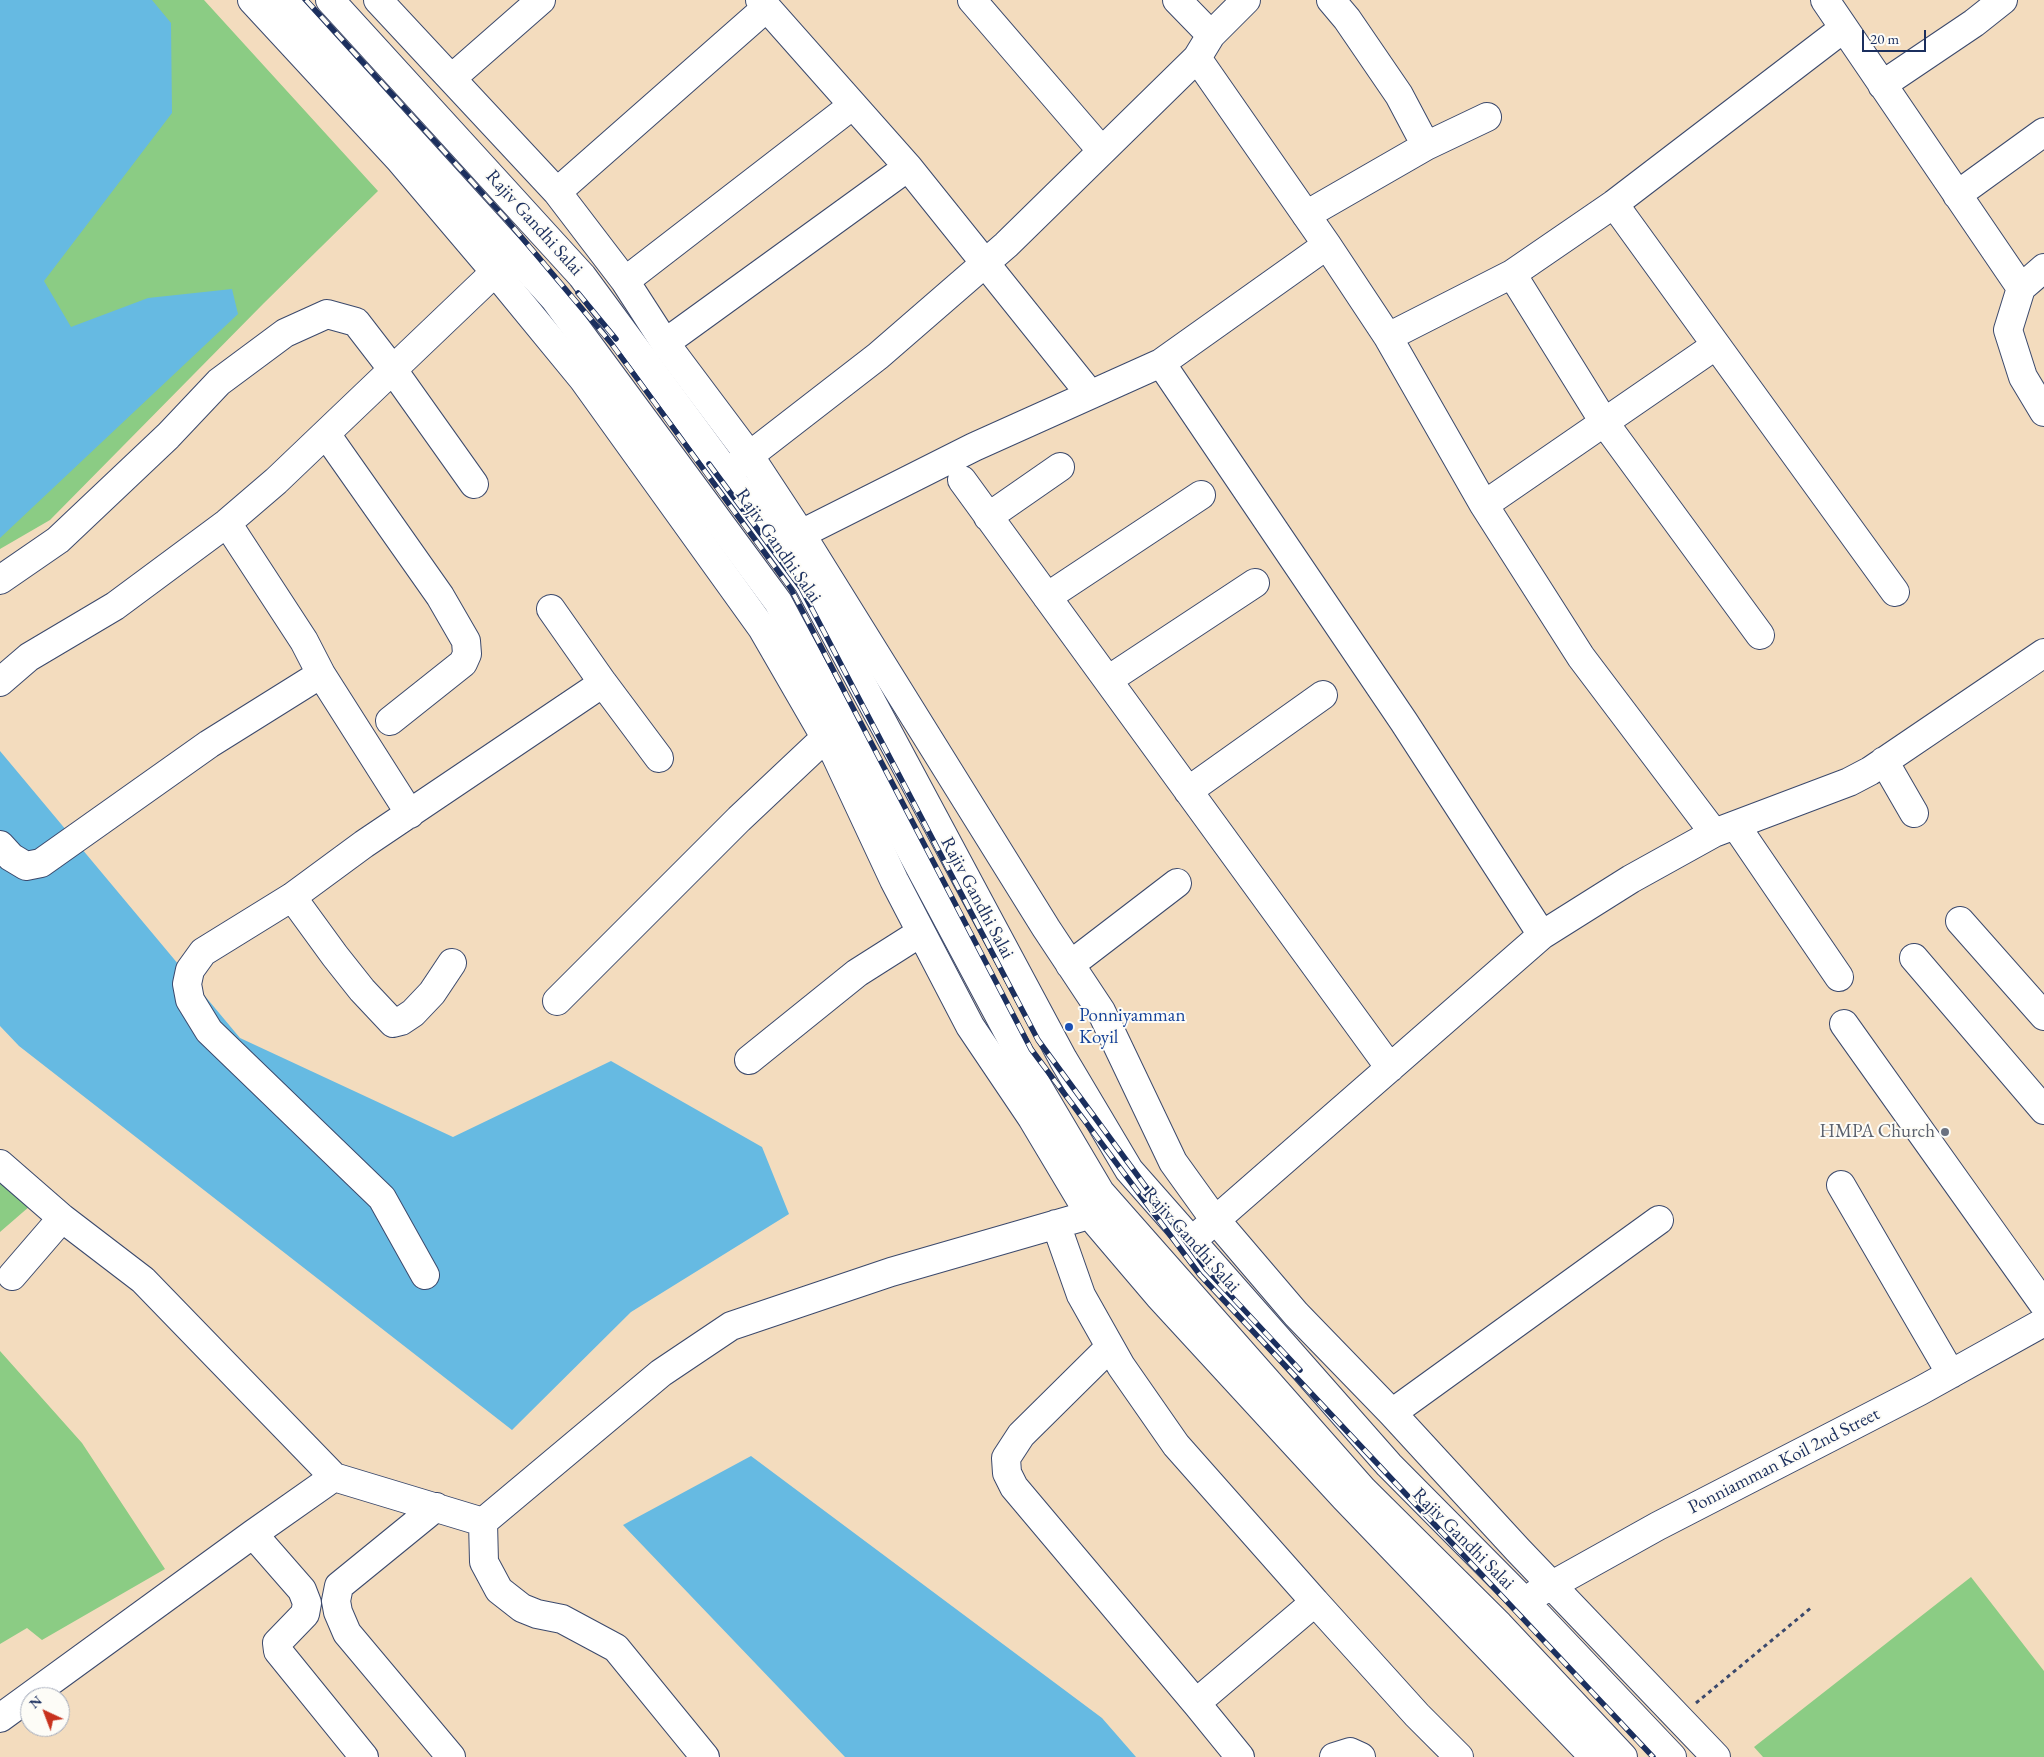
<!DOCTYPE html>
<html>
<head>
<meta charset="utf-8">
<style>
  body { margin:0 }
  #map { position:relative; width:2044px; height:1757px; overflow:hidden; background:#f3dcbe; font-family:"EB Garamond",serif }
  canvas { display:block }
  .north { position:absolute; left:20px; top:1687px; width:50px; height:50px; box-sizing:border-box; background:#fdfcf7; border:1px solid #a3aaba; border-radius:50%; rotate:317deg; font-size:14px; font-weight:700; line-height:20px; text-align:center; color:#1b2f5e }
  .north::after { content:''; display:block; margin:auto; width:18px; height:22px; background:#c8321e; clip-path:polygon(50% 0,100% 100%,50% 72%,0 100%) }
  .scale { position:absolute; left:1862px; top:30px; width:64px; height:22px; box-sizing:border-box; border:2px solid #1b2f5e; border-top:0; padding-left:6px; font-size:15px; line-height:18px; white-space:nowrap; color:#1b2f5e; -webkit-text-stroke:4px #fdfcf7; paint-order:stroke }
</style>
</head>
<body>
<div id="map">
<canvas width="2044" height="1757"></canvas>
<div class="north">N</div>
<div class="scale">20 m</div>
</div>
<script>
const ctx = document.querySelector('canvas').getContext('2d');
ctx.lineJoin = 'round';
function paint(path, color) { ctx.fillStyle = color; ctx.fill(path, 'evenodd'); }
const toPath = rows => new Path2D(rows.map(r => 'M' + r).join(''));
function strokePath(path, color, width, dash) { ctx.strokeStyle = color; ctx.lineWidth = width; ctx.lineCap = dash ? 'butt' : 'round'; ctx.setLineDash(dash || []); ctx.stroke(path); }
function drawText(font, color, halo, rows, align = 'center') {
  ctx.font = font + ' "EB Garamond",serif'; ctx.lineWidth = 4; ctx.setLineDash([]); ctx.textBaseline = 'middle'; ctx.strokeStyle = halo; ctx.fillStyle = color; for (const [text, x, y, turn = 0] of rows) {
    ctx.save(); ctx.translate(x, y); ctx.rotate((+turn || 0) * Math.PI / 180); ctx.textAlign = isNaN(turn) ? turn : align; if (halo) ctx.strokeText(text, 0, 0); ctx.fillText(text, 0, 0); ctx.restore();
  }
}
const green = toPath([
  [0,0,204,0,378,191,264,303,50,520,0,549],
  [0,1180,30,1206,0,1232],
  [0,1351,82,1443,165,1569,42,1640,27,1628,0,1644],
  [1971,1577,2044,1671,2044,1757,1763,1757,1754,1747]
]);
const water = toPath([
  [0,0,152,0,171,23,172,113,44,281,71,327,148,298,232,289,238,314,0,538],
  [0,751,240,1038,453,1137,611,1061,762,1147,789,1214,631,1312,512,1430,19,1046,0,1026],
  [751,1456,1102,1718,1136,1757,845,1757,623,1525]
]);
const path = toPath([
  [1696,1703,1812,1607]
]);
const minor = toPath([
  [252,0,399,159,495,272,583,379,762,628,836,756,894,880,970,1026,1032,1118,1090,1215,1159,1296,1345,1498,1594,1757],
  [378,0,557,192,625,281,665,343,749,455,801,534,1046,928,1101,1011,1173,1162,1209,1212,1296,1314,1392,1413,1518,1550,1716,1757],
  [760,0,908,167,1090,394],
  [972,0,1102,151],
  [1177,0,1211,35],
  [1331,0,1347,19,1399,95,1426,146],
  [1825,0,2021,288],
  [1197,58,1327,245,1388,337,1484,505,1581,657,1714,833],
  [452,78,541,0],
  [1882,85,1974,23,2003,0],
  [557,192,766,8],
  [1957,195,2044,132],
  [1614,204,1895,592],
  [1306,215,1426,146,1487,117],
  [2044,268,2021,288,2008,330,2023,377,2044,412],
  [1512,274,1604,422,1760,635],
  [625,281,853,105],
  [1388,337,1512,274,1614,204,1844,28],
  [665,343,908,167],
  [1161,363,1404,722,1542,935],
  [326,434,440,596,466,641,467,654,463,663,390,721],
  [736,466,878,356,1006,245,1197,58,1211,35,1246,0],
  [962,480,1390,1068],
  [1484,505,1715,346],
  [988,517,1060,467],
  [227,523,304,641,321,674,410,814],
  [801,534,974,447,1161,363,1327,245],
  [0,580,58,540,168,436,219,382,285,333,327,314,356,322,393,370,474,484],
  [1047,597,1201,495],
  [551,609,603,683,659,758],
  [1108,680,1255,583],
  [0,682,29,657,115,606,227,523,276,481,495,272],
  [1884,761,1914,813],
  [1188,791,1323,695],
  [1736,826,1839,977],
  [0,845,11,857,26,866,41,863,209,744,321,674],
  [292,897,335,956,362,990,393,1023,401,1021,413,1013,432,993,452,963],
  [1960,921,2044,1016],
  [1914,958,2044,1110],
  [1070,965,1177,883],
  [557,1001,739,819,825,738],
  [1844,1024,2044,1305],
  [749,1060,857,973,920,933],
  [0,1164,62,1218],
  [1841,1185,1951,1374],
  [1056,1224,1081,1295,1121,1366,1176,1445,1315,1602],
  [1203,1231,1542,935,1631,879,1714,833,1849,782,1870,771,2044,653],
  [425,1275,382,1198,209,1031,190,1000,187,984,190,970,203,952,292,897,364,844,603,683],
  [12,1276,62,1218,143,1280,334,1477],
  [1110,1347,1021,1435,1006,1458,1007,1473,1014,1487,1196,1703],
  [1392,1413,1659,1220],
  [436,1507,339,1586,336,1601,338,1612,347,1633,451,1757],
  [483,1522,484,1562,499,1590,522,1608,537,1614,562,1619,616,1648,705,1757],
  [253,1534,302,1590,307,1603,305,1614,277,1643,278,1651,364,1757],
  [1536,1594,1658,1526,1920,1391,2044,1322],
  [0,1718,253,1534,334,1477,483,1522,661,1373,731,1326,891,1272,1106,1210],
  [1240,1757,1196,1703,1315,1602,1417,1715,1459,1757],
  [1334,1757,1350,1752,1361,1757]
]);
const major = toPath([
  [283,0,554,298,778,602,1032,1077,1100,1192,1363,1490,1499,1625,1623,1757],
  [330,0,582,276,808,583,1063,1059,1129,1170,1389,1465,1524,1601,1672,1757]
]);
const rail = toPath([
  [306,0,507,220,611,343,791,589,1031,1049,1200,1275,1653,1757],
  [578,293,616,339],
  [709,464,801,588,1038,1040,1207,1270,1300,1370]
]);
const markers = [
  [1069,1027,5,"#1a4fb4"],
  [1945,1132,5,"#6b7280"]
];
const streetNames = [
  ["Rajiv Gandhi Salai",534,223,48],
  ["Rajiv Gandhi Salai",778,546,55],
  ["Rajiv Gandhi Salai",977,898,62],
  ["Rajiv Gandhi Salai",1191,1240,48],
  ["Ponniamman Koil 2nd Street",1784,1461,-27],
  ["Rajiv Gandhi Salai",1463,1539,45]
];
const transitNames = [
  ["Ponniyamman",1079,1016],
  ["Koyil",1079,1038]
];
const worshipNames = [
  ["HMPA Church",1935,1132]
];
paint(green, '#8bcc84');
paint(water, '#66bae2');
strokePath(minor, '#3b496c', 30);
strokePath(major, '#3b496c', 30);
strokePath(path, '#3b496c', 3, [4, 4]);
strokePath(minor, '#fff', 28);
strokePath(major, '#fff', 28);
strokePath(rail, '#1b2f5e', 5.5);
strokePath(rail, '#fdfcf7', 4, [11]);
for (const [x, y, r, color] of markers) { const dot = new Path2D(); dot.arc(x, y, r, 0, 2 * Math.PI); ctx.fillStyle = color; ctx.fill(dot); strokePath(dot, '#fdfcf7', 2); }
drawText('19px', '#1b2f5e', '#fdfcf7', streetNames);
drawText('19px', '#164399', '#fdfcf7', transitNames, 'left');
drawText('19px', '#5b616d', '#fdfcf7', worshipNames, 'right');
</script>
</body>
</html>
